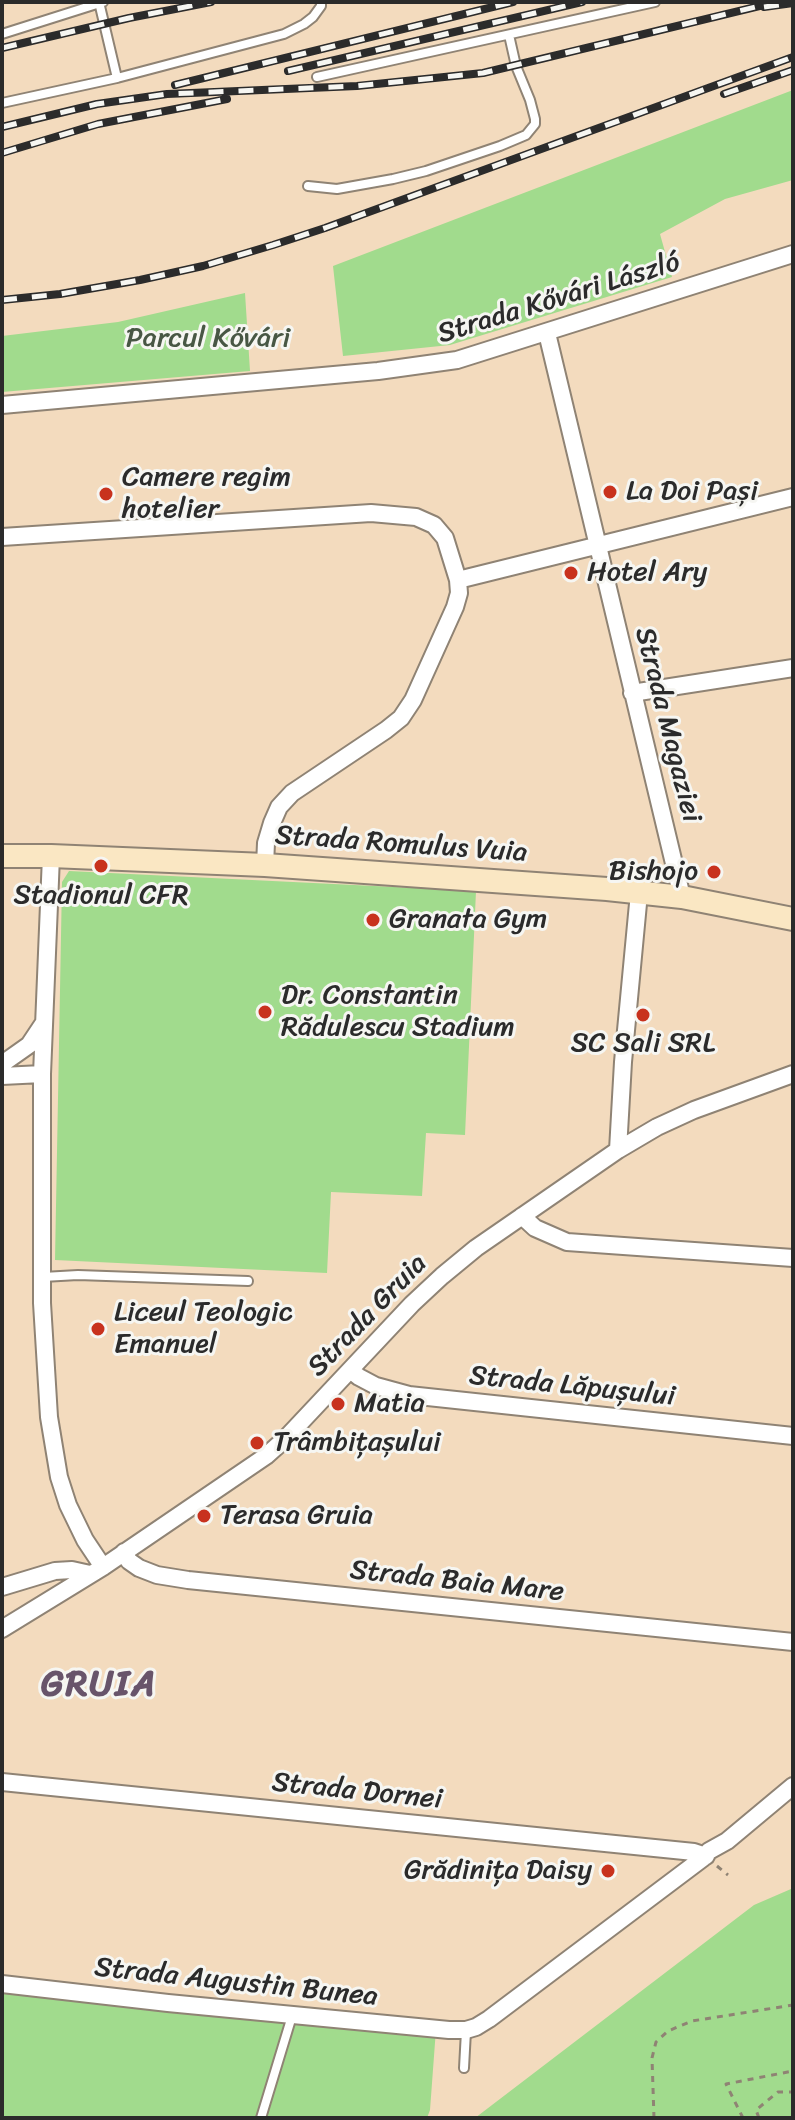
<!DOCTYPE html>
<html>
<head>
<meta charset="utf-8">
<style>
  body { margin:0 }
  #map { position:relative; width:795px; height:2120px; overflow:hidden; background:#f3dbbe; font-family:Sriracha,sans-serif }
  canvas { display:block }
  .frame { position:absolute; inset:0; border:4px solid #2b2b2b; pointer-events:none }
</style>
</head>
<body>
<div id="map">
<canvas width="795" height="2120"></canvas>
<div class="frame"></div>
</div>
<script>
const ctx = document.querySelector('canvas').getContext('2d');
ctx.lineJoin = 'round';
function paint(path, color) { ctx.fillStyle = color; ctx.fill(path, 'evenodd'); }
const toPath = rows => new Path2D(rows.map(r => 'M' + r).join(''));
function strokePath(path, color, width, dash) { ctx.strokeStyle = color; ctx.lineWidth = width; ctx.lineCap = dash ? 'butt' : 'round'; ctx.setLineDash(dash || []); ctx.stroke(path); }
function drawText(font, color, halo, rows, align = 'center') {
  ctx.font = font + ' Sriracha,sans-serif'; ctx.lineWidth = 6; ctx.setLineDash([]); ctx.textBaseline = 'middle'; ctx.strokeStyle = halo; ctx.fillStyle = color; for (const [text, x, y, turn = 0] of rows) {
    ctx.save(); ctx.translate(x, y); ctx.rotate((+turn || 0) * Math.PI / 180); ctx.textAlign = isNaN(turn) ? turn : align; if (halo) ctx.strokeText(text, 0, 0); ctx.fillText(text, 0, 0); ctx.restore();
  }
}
const green = toPath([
  [793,90,793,180,725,199,660,234,672,277,450,345,343,356,333,266],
  [245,293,250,371,2,392,2,336,118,322],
  [69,871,476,891,465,1135,426,1133,422,1196,331,1192,327,1273,55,1260,62,882],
  [791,1889,793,1889,793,2118,475,2118,754,1905],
  [2,1983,436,2029,430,2110,427,2118,2,2118]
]);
const path = toPath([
  [717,1866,728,1875],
  [654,2118,652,2058,656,2042,668,2031,692,2021,793,2005],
  [743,2118,726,2084,793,2071],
  [759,2118,756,2110,778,2092,793,2092]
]);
const lane = toPath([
  [99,2,117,78],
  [2,34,103,2],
  [317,77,655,2],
  [2,103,117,78,284,34,304,24,313,17,321,6,321,2],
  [308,186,337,189,393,179,426,171,500,146,526,135,535,124,535,119,530,100,516,66,509,35],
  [43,1277,78,1275,248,1281],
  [464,2068,466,2031],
  [261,2118,292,2016]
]);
const street = toPath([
  [547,333,682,897],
  [2,405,378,371,457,360,793,254],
  [2,537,371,513,416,517,434,525,445,538,458,580,459,593,455,607,413,700,401,718,386,730,292,793,279,807,272,823,266,843,265,865],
  [458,580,793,497],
  [632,693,793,668],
  [51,856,42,1074,42,1303,49,1417,59,1477,68,1505,85,1540,103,1567],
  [2,1064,29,1045,43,1024],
  [2,1076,42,1074],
  [618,1150,623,1062,639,893],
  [522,1216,535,1228,567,1242,793,1258],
  [350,1370,359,1377,376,1386,409,1395,793,1436],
  [124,1552,129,1561,139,1568,157,1575,188,1580,793,1642],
  [2,1587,55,1571,72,1570,90,1574],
  [2,1629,103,1567,266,1456,286,1438,412,1304,442,1276,476,1248,618,1150,657,1127,694,1110,793,1074],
  [2,1782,694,1852,706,1856],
  [2,1984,168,2003,449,2030,466,2030,476,2027,489,2019,703,1858,709,1851,727,1841,793,1786]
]);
const secondary = toPath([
  [2,856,51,856,265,865,607,889,682,897,793,919]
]);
const rail = toPath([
  [764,7,793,3],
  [2,48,129,18,211,2],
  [288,71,582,2],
  [175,85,513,2],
  [724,94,793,70],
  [2,127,97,104,167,94,357,86,483,73,776,2],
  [2,153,98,124,227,99],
  [2,300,60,294,140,280,203,266,273,245,325,228,793,57]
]);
const markers = [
  [610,492,8,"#c8321e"],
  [106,494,8,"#c8321e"],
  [571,573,8,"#c8321e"],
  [101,866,8,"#c8321e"],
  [714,872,8,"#c8321e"],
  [373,920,8,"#c8321e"],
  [265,1012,8,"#c8321e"],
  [643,1015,8,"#c8321e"],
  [98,1329,8,"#c8321e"],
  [338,1404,8,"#c8321e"],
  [257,1443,8,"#c8321e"],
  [204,1516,8,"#c8321e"],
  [608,1871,8,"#c8321e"]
];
const streetNames = [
  ["Strada Kővári László",559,299,-17],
  ["Strada Magaziei",667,725,76],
  ["Strada Romulus Vuia",401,845,4],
  ["Strada Gruia",368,1316,-46],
  ["Strada Lăpușului",572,1387,6],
  ["Strada Baia Mare",457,1582,6],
  ["Strada Dornei",357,1792,6],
  ["Strada Augustin Bunea",236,1983,6]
];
const parkNames = [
  ["Parcul Kővári",208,339]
];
const poiNames = [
  ["Camere regim",122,478],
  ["hotelier",122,510],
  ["La Doi Pași",626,492],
  ["Hotel Ary",587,573],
  ["Bishojo",698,872,"right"],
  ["Stadionul CFR",101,896,"center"],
  ["Granata Gym",389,920],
  ["Dr. Constantin",281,996],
  ["Rădulescu Stadium",281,1028],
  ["SC Sali SRL",643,1044,"center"],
  ["Liceul Teologic",114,1313],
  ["Emanuel",114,1345],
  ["Matia",354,1404],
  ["Trâmbițașului",273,1443],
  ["Terasa Gruia",220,1516],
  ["Grădinița Daisy",592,1871,"right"]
];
const districtNames = [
  ["GRUIA",99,1686]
];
paint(green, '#a1db8d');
strokePath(lane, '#8f8374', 12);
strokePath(street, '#8f8374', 20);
strokePath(secondary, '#8f8374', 26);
strokePath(path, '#8f8374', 3, [6, 6]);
strokePath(lane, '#fff', 8);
strokePath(street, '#fff', 16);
strokePath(secondary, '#fae7c3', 22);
strokePath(rail, '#2b2b2b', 8);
strokePath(rail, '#f6f6f2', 5, [15]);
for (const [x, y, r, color] of markers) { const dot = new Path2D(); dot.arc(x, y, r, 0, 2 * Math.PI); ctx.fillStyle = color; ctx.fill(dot); strokePath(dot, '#f6f6f2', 3); }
drawText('28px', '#2b2b2b', '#f6f6f2', streetNames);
drawText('28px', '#485744', '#f6f6f2', parkNames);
drawText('28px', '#2b2b2b', '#f6f6f2', poiNames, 'left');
ctx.letterSpacing = '2px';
drawText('bold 36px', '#68546a', '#f6f6f2', districtNames);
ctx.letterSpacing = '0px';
</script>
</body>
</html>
